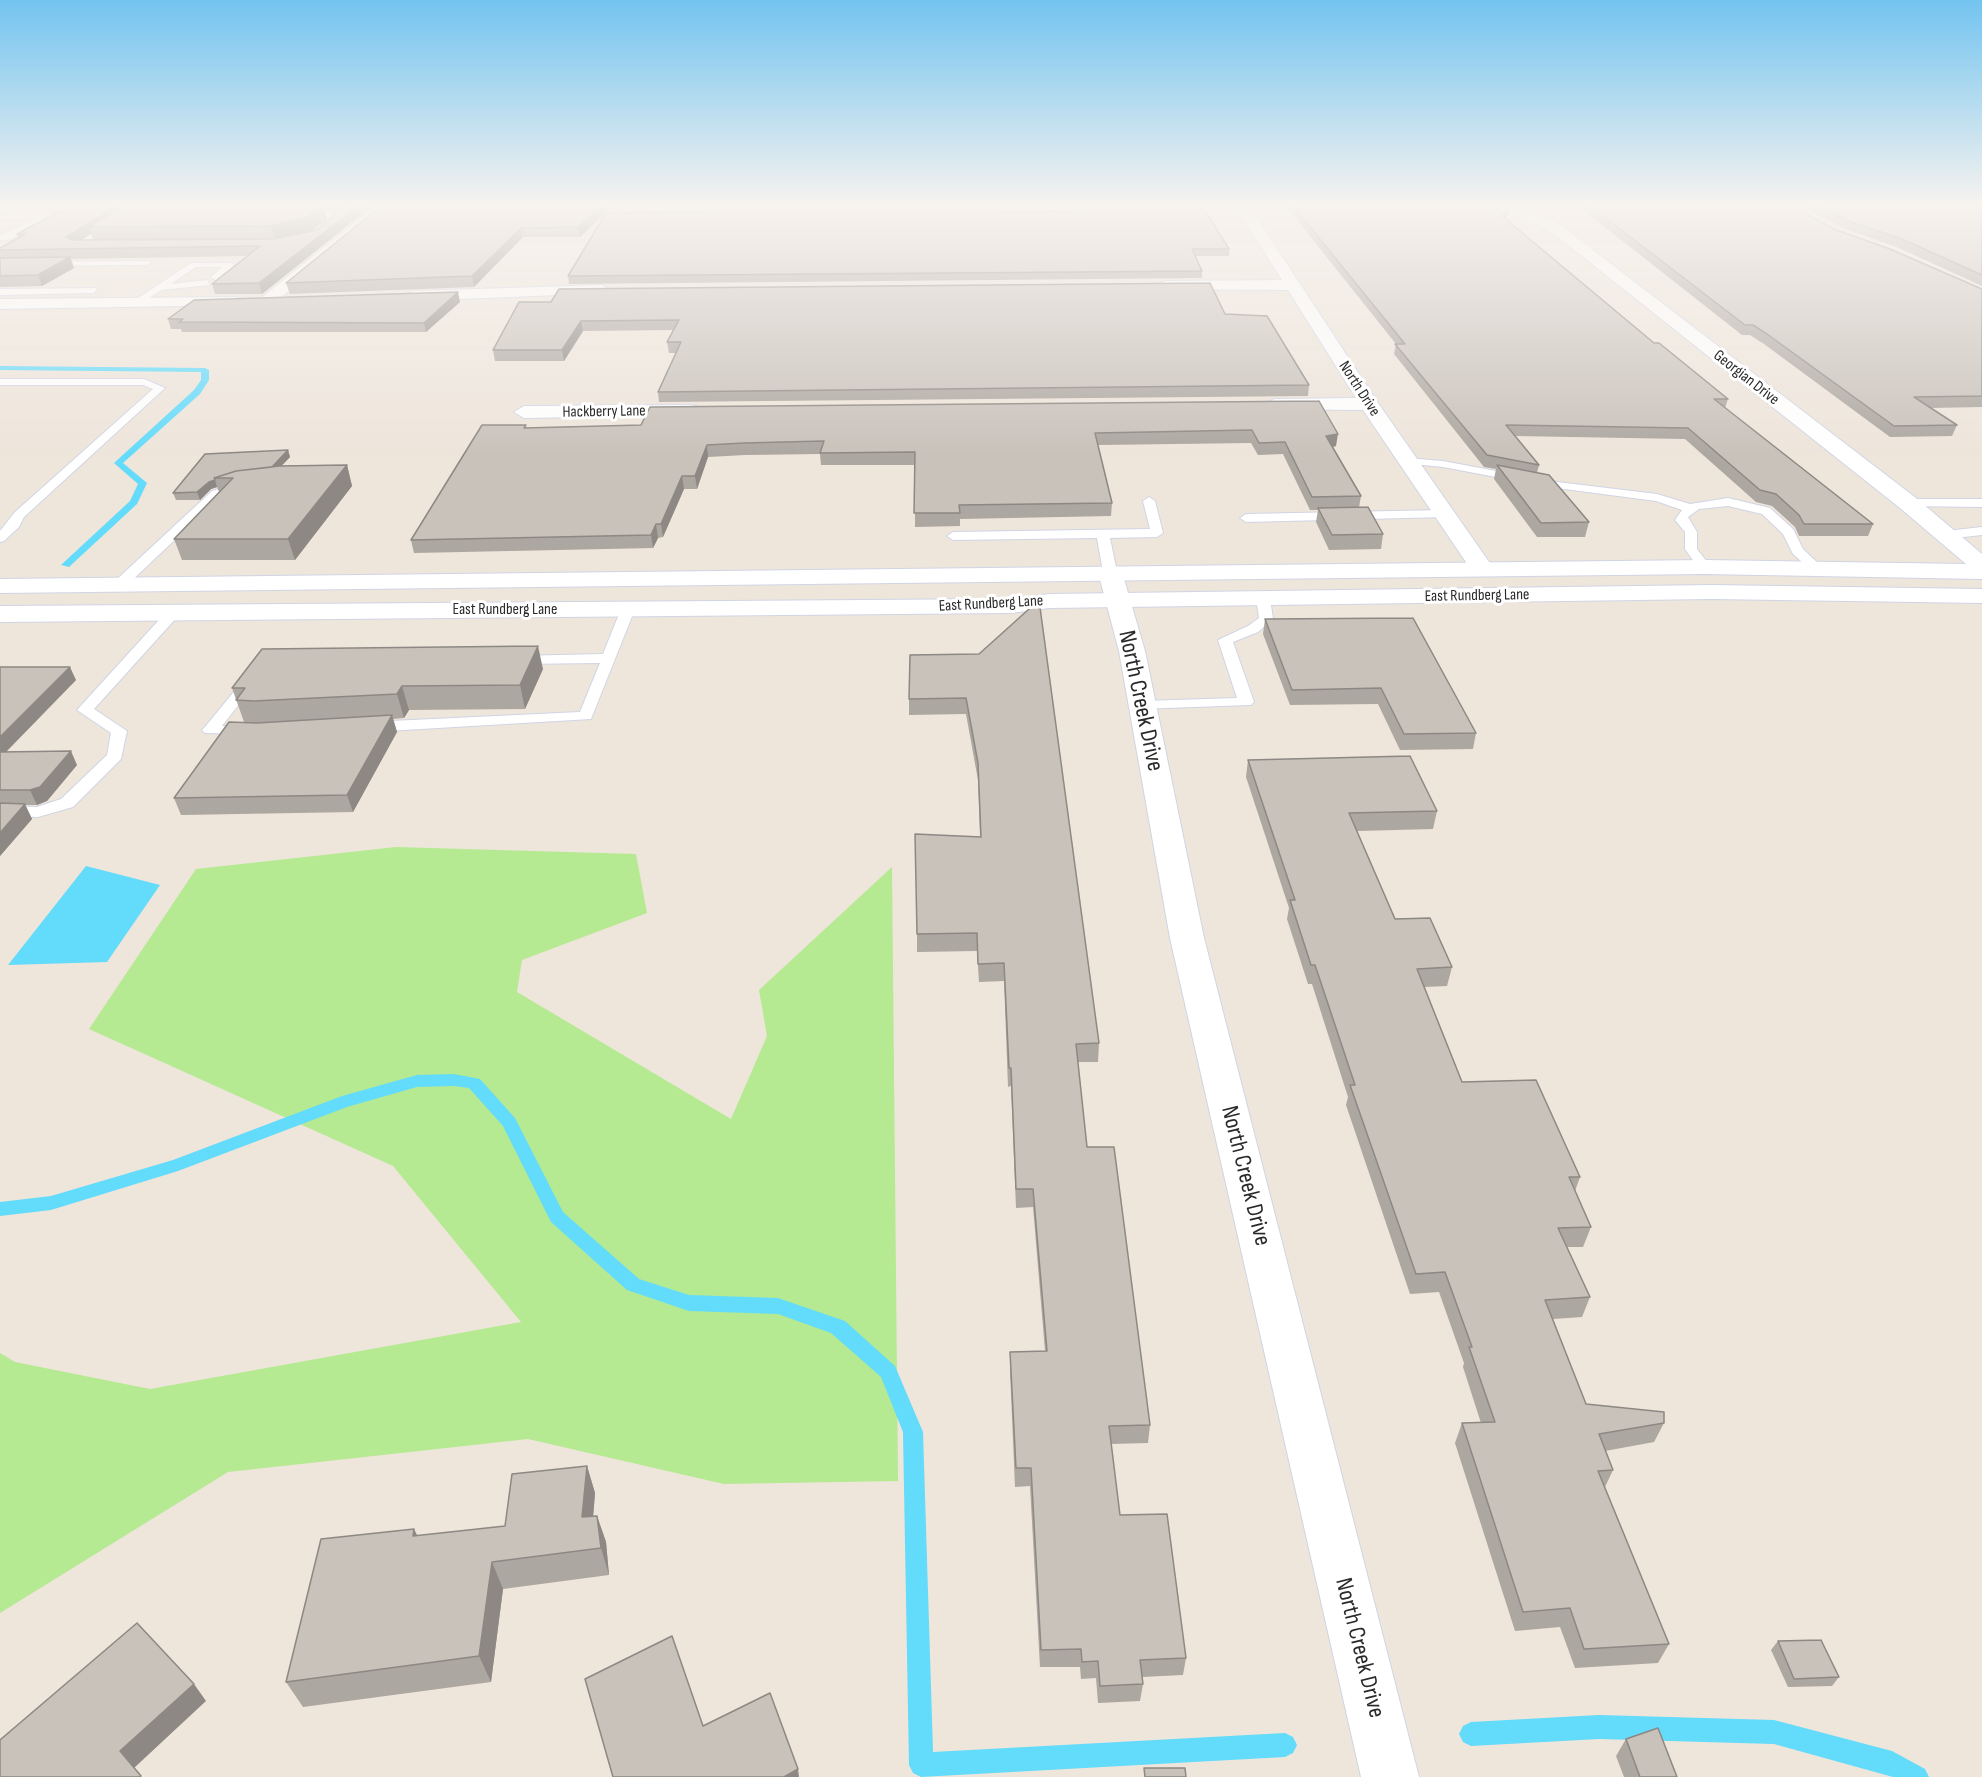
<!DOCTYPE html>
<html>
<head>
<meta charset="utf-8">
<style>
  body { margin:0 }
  canvas { display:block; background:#eee5db }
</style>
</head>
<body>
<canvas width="1982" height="1777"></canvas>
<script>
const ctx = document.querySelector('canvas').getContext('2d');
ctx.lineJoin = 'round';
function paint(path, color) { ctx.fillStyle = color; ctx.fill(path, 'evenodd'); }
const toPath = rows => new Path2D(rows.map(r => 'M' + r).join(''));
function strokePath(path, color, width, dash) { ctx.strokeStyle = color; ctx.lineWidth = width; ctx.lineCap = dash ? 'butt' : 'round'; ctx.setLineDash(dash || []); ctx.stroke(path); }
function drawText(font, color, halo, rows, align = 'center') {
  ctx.font = font + ' "Sofia Sans Condensed",sans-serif'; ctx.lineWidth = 6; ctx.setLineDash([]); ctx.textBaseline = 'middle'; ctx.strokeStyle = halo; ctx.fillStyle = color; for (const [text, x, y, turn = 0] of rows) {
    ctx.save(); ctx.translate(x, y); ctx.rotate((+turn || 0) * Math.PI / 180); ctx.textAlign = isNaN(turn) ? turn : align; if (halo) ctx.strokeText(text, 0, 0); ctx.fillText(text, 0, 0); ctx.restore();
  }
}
const green = toPath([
  [396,847,636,854,647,913,522,960,517,992,731,1119,767,1036,759,990,892,867,898,1481,724,1484,528,1439,228,1472,0,1613,0,1353,15,1362,150,1389,521,1322,393,1166,89,1029,196,869]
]);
const water = toPath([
  [86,866,160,885,107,962,8,965]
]);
const stream = toPath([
  [0,366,205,368,209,370,209,380,200,394,123,463,147,483,137,504,69,567,61,565,130,501,138,484,114,463,194,390,201,380,201,372,0,370,0,366],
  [454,1074,480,1079,515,1118,563,1212,639,1279,689,1295,778,1298,845,1321,895,1366,923,1432,933,1752,1285,1733,1293,1737,1297,1745,1293,1753,1285,1757,921,1777,913,1773,909,1765,903,1432,881,1377,831,1333,778,1314,689,1311,627,1290,551,1222,503,1126,469,1088,454,1086,417,1087,347,1107,178,1171,51,1210,0,1216,0,1202,51,1196,173,1160,342,1096,417,1075,454,1074],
  [1599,1715,1774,1720,1892,1751,1925,1769,1929,1777,1893,1777,1774,1744,1599,1739,1471,1746,1463,1742,1459,1734,1463,1726,1471,1722,1599,1715]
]);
const lane = toPath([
  [139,206,148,206,86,244,92,244,92,248,72,246,139,206],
  [346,206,355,206,340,217,298,215,338,213,346,206],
  [0,215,44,215,48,217,9,240,0,240,0,236,34,219,0,219,0,215],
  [151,261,148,265,0,266,0,262,151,261],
  [191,263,231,263,235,265,215,280,211,277,222,267,196,267,171,284,207,280,210,285,162,290,139,304,132,302,191,263],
  [97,288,94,293,0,295,0,289,97,288],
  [0,379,144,379,165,388,24,517,19,527,4,541,0,542,0,531,15,512,153,389,143,385,0,385,0,379],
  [1407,458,1443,461,1549,481,1657,494,1690,504,1728,498,1770,508,1793,529,1803,549,1822,567,1821,570,1811,570,1793,554,1783,534,1762,514,1728,506,1699,509,1688,517,1697,532,1697,549,1711,567,1705,571,1700,570,1685,549,1685,532,1675,520,1682,510,1656,501,1549,487,1443,467,1403,463,1401,461,1407,458],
  [240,483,244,484,244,488,220,497,125,587,115,587,115,581,212,491,240,483],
  [1149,497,1155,501,1163,533,1157,537,1110,538,1117,572,1110,576,1103,572,1097,538,953,540,947,536,953,532,1150,529,1143,501,1149,497],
  [1908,499,1982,499,1982,507,1904,506,1902,503,1908,499],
  [1442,510,1448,514,1446,517,1246,522,1240,518,1246,514,1442,510],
  [1982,527,1982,535,1946,539,1940,535,1946,531,1982,527],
  [1263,594,1270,598,1273,619,1258,632,1233,642,1254,702,1251,705,1138,709,1135,706,1143,701,1237,698,1218,640,1248,626,1259,618,1256,598,1263,594],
  [628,605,635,609,591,719,370,732,362,727,370,722,580,712,600,663,517,664,510,660,517,656,603,654,621,609,628,605],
  [173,609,180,613,178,616,94,709,127,731,121,759,73,807,38,817,0,816,0,806,37,807,61,799,107,755,111,733,77,710,168,610,173,609],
  [251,676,258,680,222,726,251,728,254,731,251,734,205,733,202,730,205,727,246,677,251,676]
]);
const street = toPath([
  [376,206,391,206,273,304,261,304,259,301,261,298,376,206],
  [641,206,747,206,740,210,647,211,641,206],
  [1235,206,1249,206,1378,403,1494,569,1490,574,1474,574,1363,410,1267,409,1264,405,1274,399,1356,398,1288,290,1160,289,1158,286,1160,283,1166,281,1282,280,1235,206],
  [602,285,610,290,608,293,413,301,405,296,413,291,602,285],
  [236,297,244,302,242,305,0,309,0,299,236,297],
  [692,405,699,407,702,411,699,415,524,418,514,412,524,406,692,405],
  [1110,565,1118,567,1122,572,1145,651,1204,938,1419,1777,1361,1777,1170,938,1119,651,1098,572,1102,567,1110,565]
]);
const secondary = toPath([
  [0,206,13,206,0,214,0,206],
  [1494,206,1515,206,1559,224,1916,498,1982,554,1982,579,1705,574,0,593,0,579,1705,560,1966,564,1900,508,1549,230,1494,206],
  [1712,585,1982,589,1982,603,1712,599,1049,608,1011,613,0,622,0,606,1011,599,1049,594,1712,585]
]);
const wall = toPath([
  [70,206,342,206,337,211,324,211,327,219,312,231,317,230,344,206,372,206,262,294,215,294,212,284,247,256,71,259,74,268,42,286,0,287,0,248,19,238,17,234],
  [91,234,93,240,81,240],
  [613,206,580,237,523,237,474,287,290,294,286,283],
  [1074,206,1202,206,1229,249,1229,256,1195,256,1202,271,1202,278,569,284,568,276,1001,212,1075,211],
  [1286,206,1510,206,1508,215,1505,219,1654,343,1728,399,1725,408,1873,524,1868,536,1799,536,1795,527,1772,506,1756,502,1685,439,1515,436,1539,465,1537,473,1589,522,1585,537,1537,537,1494,479,1496,469,1484,467,1394,354,1396,344],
  [1578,206,1792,206,1834,229,1982,289,1982,407,1930,408,1957,425,1952,436,1890,437,1764,344,1750,335,1742,335],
  [1801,206,1982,206,1982,286,1899,248,1843,228],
  [460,302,426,332,182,332,181,329,171,329,168,319],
  [519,302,1225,314,1309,385,1308,396,659,402,658,392,676,353,669,353,667,342,674,330,583,331,564,361,495,361,493,350],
  [1319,401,1336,446,1333,447,1361,496,1359,507,1383,534,1381,549,1329,550,1316,522,1318,510,1310,510,1283,454,1258,455,1251,443,1098,445,1112,503,1111,516,960,519,960,526,915,527,915,465,821,465,820,454,745,455,708,457,697,489,684,489,663,537,658,538,653,548,414,553,411,540,526,428,641,425],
  [288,450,290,457,281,466,347,465,352,486,295,560,182,560,174,539,219,492,217,487,211,489,200,500,176,500,173,493],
  [1265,619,1476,733,1473,749,1400,750,1378,704,1290,705,1263,634],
  [979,654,1099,1043,1098,1062,1078,1062,1087,1147,1150,1425,1148,1443,1111,1444,1120,1515,1186,1658,1183,1675,1142,1677,1143,1684,1140,1701,1098,1703,1096,1678,1081,1679,1080,1667,1040,1667,1030,1486,1015,1487,1010,1370,1010,1352,1045,1351,1033,1207,1016,1208,1011,1086,1008,1087,1004,981,979,982,977,951,917,952,917,934,980,836,978,780,966,714,909,715,909,699],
  [0,667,76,680,6,752,77,765,47,801,37,805,25,805,32,819,0,856],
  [543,669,525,709,409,710,404,718,393,719,397,732,353,812,181,815,174,798,244,722,232,688],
  [1248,760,1437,811,1433,829,1357,831,1395,919,1452,967,1447,986,1424,987,1462,1082,1580,1177,1575,1191,1591,1227,1583,1247,1567,1247,1590,1297,1582,1317,1553,1319,1586,1404,1664,1423,1654,1442,1605,1451,1613,1470,1605,1487,1669,1644,1658,1663,1575,1668,1560,1627,1515,1631,1455,1443,1462,1423,1481,1423,1463,1367,1464,1363,1439,1292,1410,1294,1346,1105,1348,1097,1312,984,1308,984,1287,919,1289,908,1246,777],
  [587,1466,595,1493,593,1516,597,1516,606,1542,609,1575,503,1589,491,1682,303,1707,286,1682,418,1536,505,1526],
  [1778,1641,1839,1677,1832,1686,1788,1687,1771,1650],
  [1626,1739,1677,1777,1624,1777,1616,1756]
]);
const shadedWall = toPath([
  [117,206,135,206,89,227,91,234,70,247,66,237],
  [321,206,323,206,327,219,311,232,276,241,271,226],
  [336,206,342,206,337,211],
  [358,206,372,206,262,294,259,283],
  [601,206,613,206,580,237,578,227],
  [1510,206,1508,215,1500,225,1502,216],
  [521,228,523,237,474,287,472,276],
  [70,257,74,268,42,286,38,275],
  [458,292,460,302,426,332,424,323],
  [581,321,583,331,564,361,562,350],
  [1338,434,1336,446,1324,448,1326,436],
  [707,445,708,457,697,489,695,476],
  [288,450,290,457,270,478,234,482],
  [347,465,352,486,295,560,288,539],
  [682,476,684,489,663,537,661,524],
  [215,480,217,487,211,489,200,500,197,492,209,482],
  [656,524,658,538,653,548,651,535],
  [538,646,543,669,525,709,520,685],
  [70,667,76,680,0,758,0,737],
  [402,686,409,710,404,718,397,694],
  [392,715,397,732,353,812,347,795],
  [71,751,77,765,47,801,37,805,30,790],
  [25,804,32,819,0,856,0,833],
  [587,1466,595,1493,591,1544,582,1517],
  [597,1516,606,1542,609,1575,601,1548],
  [414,1529,427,1555,413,1536],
  [492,1562,503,1589,491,1682,479,1656],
  [194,1684,206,1701,134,1768,120,1751],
  [798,1769,799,1777,784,1777]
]);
const building = toPath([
  [70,206,117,206,66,237,72,240,274,239,317,230,344,206,358,206,259,283,212,284,260,246,0,250,0,248,25,234,17,234,70,206],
  [123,206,321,206,307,217,271,226,89,227,123,206],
  [381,206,601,206,578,227,521,228,472,276,286,283,381,206],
  [712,206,1000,206,1001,212,1076,211,1076,206,1202,206,1229,249,1192,249,1202,271,568,276,606,213,709,212,712,206],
  [1293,206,1510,206,1502,216,1654,343,1659,343,1728,399,1714,399,1873,524,1804,524,1799,515,1776,494,1760,490,1688,428,1506,425,1539,465,1487,455,1395,344,1405,344,1293,206],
  [1590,206,1792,206,1834,229,1890,249,1982,289,1982,396,1914,397,1957,425,1894,426,1767,334,1753,325,1745,325,1590,206],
  [1820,206,1982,206,1982,275,1902,239,1846,220,1820,206],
  [70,257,38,275,0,276,0,258,1,258,70,257],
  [1210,283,1225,314,1267,316,1309,385,658,392,681,342,667,342,679,320,581,321,562,350,493,350,519,302,551,302,559,289,1210,283],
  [458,292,424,323,179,322,183,319,168,319,194,300,458,292],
  [1319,401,1338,434,1326,436,1361,496,1312,497,1285,442,1259,443,1252,430,1095,433,1112,503,959,505,960,513,914,513,915,452,820,453,824,441,744,443,707,445,695,476,682,476,661,524,656,524,651,535,411,540,482,425,526,425,524,428,641,425,650,407,1319,401],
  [288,450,272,467,236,471,214,478,215,480,209,482,197,492,173,493,205,454,288,450],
  [347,465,288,539,174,539,233,478,214,478,236,471,279,466,347,465],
  [1497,465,1549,475,1589,522,1541,523,1497,465],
  [1368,507,1383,534,1332,535,1318,508,1368,507],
  [1039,600,1099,1043,1076,1044,1087,1147,1114,1147,1150,1425,1109,1426,1120,1515,1167,1514,1186,1658,1140,1660,1143,1684,1100,1686,1098,1661,1082,1662,1081,1649,1041,1650,1031,1468,1016,1468,1010,1352,1047,1351,1033,1189,1016,1189,1011,1068,1009,1068,1004,963,978,964,977,933,917,934,915,834,981,837,978,763,966,698,909,699,910,655,979,654,1039,600],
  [1413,618,1476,733,1404,734,1381,688,1292,690,1265,619,1413,618],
  [538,646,520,685,402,686,397,694,254,701,236,700,245,688,232,688,262,649,538,646],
  [0,667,70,667,0,737,0,667],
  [392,715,347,795,174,798,229,722,257,723,392,715],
  [71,751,40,787,30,790,0,790,0,752,71,751],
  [1410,756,1437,811,1349,813,1395,919,1430,918,1452,967,1417,969,1462,1082,1536,1080,1580,1177,1569,1177,1591,1227,1558,1228,1590,1297,1545,1300,1586,1404,1664,1412,1664,1423,1599,1434,1613,1470,1598,1471,1669,1644,1584,1649,1570,1608,1523,1612,1462,1423,1495,1422,1469,1347,1472,1347,1445,1272,1416,1274,1350,1085,1355,1085,1315,965,1311,965,1290,900,1295,900,1248,760,1410,756],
  [0,803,25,804,0,833,0,803],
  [587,1466,582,1517,597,1516,601,1548,492,1562,479,1656,286,1682,321,1539,414,1529,413,1536,505,1526,512,1474,587,1466],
  [137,1623,194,1684,120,1751,141,1776,140,1777,0,1777,0,1740,137,1623],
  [672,1636,703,1726,770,1693,798,1769,784,1777,613,1777,585,1679,672,1636],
  [1821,1640,1839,1677,1794,1679,1778,1641,1821,1640],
  [1658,1728,1677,1777,1640,1777,1626,1739,1658,1728],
  [1144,1768,1185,1768,1186,1777,1145,1777,1144,1768]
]);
const farStreetnames = [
  ["Georgian Drive",1746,378,38],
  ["North Drive",1359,389,57],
  ["Hackberry Lane",604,412,-1],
  ["East Rundberg Lane",1477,596,-1],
  ["East Rundberg Lane",991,604,-3],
  ["East Rundberg Lane",505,610]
];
const nearStreetnames = [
  ["North Creek Drive",1140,701,78],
  ["North Creek Drive",1245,1176,76],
  ["North Creek Drive",1359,1648,76]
];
paint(green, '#b5ea92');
paint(water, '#63dbfb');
paint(stream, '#63dbfb');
strokePath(lane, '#d0d5e5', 2);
strokePath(street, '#d0d5e5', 2);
strokePath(secondary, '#d0d5e5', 2);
paint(lane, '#fff');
paint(street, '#fff');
paint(secondary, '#fff');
paint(wall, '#ada7a1');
paint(shadedWall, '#8d8883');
paint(building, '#c9c2bb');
strokePath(building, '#8d8883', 1.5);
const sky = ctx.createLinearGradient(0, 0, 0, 455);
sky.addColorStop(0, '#73c4f0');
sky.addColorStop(0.45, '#f7f3ef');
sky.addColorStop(1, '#f7f3ef00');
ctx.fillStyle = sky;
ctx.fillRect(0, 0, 1982, 455);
drawText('16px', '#2a2a2a', '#fff', farStreetnames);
drawText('24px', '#2a2a2a', '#fff', nearStreetnames);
</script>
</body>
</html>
